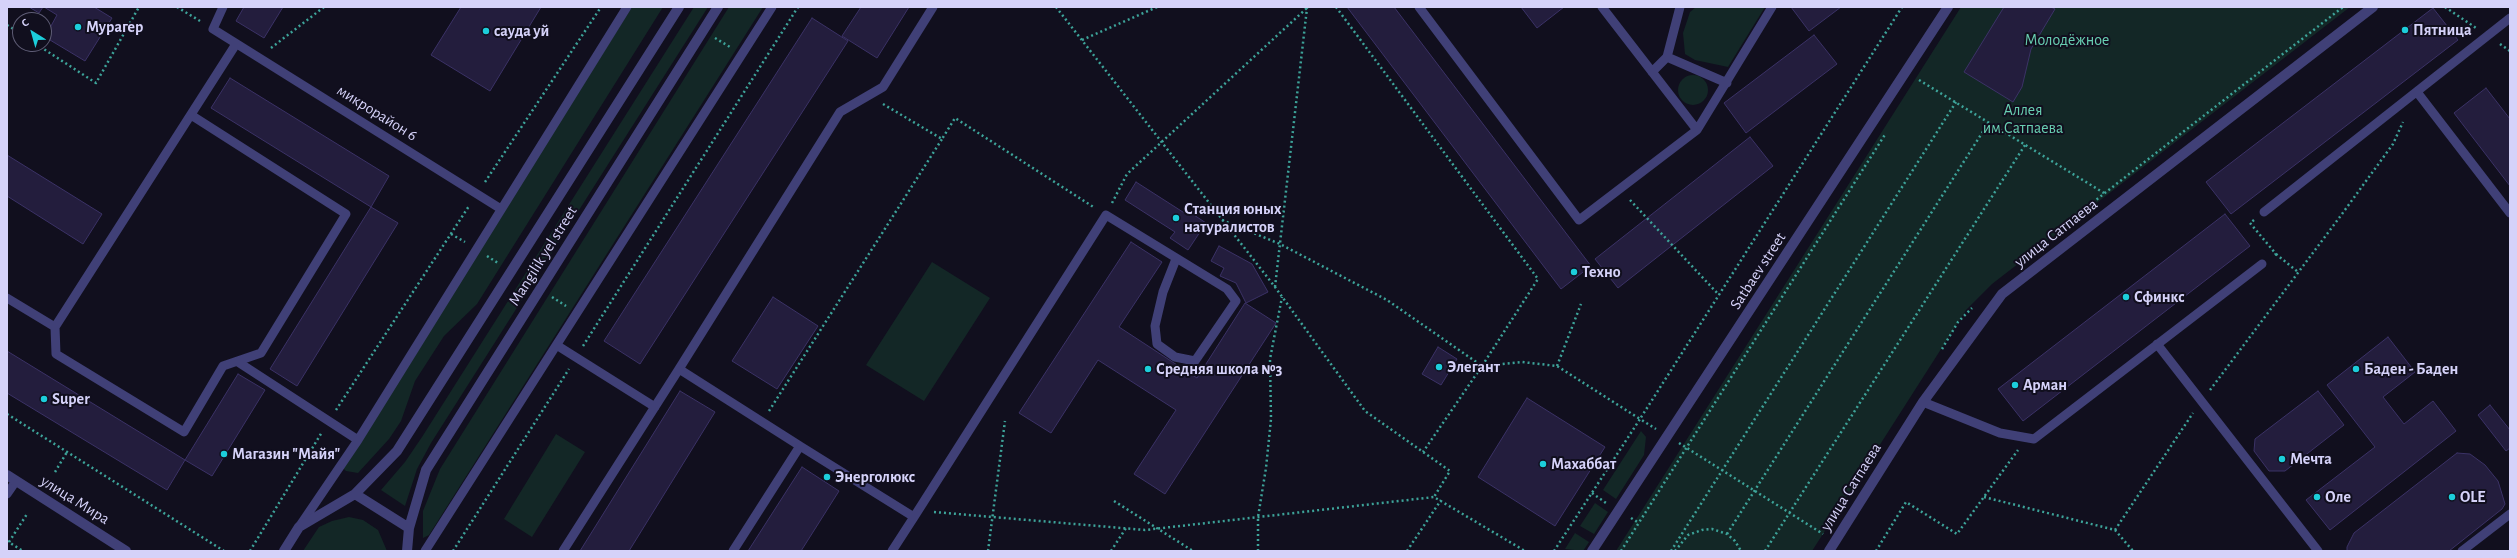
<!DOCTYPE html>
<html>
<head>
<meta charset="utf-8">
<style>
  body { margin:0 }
  #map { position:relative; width:2517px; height:558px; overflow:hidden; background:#110f1e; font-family:"Alegreya Sans",sans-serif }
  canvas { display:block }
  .frame { position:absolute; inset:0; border:8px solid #d5d2f9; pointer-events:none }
  .north { position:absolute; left:12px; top:12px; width:40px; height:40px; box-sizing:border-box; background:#110f1e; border:1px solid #5f5d76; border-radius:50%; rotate:323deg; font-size:11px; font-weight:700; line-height:16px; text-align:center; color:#d5d2f9 }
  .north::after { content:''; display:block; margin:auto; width:14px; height:18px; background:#1ccedb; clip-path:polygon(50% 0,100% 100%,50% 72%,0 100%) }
</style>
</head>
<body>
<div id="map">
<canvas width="2517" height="558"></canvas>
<div class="frame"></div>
<div class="north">С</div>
</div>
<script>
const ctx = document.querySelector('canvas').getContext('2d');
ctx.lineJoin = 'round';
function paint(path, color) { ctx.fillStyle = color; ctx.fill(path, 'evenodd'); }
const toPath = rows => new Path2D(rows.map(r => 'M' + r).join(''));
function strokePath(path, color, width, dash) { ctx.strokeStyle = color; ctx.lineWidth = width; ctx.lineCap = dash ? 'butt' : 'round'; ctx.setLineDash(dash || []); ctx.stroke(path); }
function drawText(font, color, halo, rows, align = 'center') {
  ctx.font = font + ' "Alegreya Sans",sans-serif'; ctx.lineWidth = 4; ctx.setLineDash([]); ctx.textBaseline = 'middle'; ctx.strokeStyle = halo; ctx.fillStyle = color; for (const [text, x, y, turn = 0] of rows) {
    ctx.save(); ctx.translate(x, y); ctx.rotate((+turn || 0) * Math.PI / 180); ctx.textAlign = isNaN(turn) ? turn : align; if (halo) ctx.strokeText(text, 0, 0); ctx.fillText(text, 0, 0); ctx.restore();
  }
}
const green = toPath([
  [632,7,663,7,477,304,444,336,415,381,401,421,389,439,358,473,346,471,343,468,358,440],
  [694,7,708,7,431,443,417,469,405,506,381,490,405,462,422,437],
  [729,7,763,7,429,535,423,538,423,511,440,469],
  [1696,7,1765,7,1728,67,1695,60,1685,54,1683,33,1690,12],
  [1961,7,2350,7,1992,284,1966,310,1812,551,1616,551],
  '1678 90a15 15 0 1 1 30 0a15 15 0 1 1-30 0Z',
  [932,262,990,298,924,401,866,365],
  [1641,431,1646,437,1644,455,1616,499,1603,490],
  [556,434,585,452,532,537,504,519],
  [1595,503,1608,512,1594,534,1580,526],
  [349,517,363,520,378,530,387,551,303,551,319,527,332,521],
  [1575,533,1589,542,1583,551,1565,549]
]);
const building = toPath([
  [29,7,43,7,39,13,29,7],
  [44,7,94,7,112,18,85,61,45,37,57,15,44,7],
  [244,7,283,7,264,38,236,21,244,7],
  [461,7,541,7,490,91,431,55,461,7],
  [861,7,909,7,877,58,842,36,861,7],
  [1347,7,1394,7,1591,266,1561,289,1347,7],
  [1521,7,1564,7,1537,28,1521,7],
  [1791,7,1841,7,1809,31,1791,7],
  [2004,7,2051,7,2055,9,2031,49,2022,87,2013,102,1964,72,2004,7],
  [2433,8,2458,40,2231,214,2206,182,2433,8],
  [812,18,848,41,640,364,604,341,812,18],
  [1814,35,1837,64,1746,133,1724,103,1814,35],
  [230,78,389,176,371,207,211,108,230,78],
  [2486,88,2510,119,2510,186,2454,113,2486,88],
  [1750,137,1773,166,1618,288,1595,259,1750,137],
  [7,155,102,214,83,244,7,196,7,155],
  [1136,182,1186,214,1188,211,1206,223,1188,250,1170,238,1175,232,1125,200,1136,182],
  [371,207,398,223,297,386,270,369,371,207],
  [2225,214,2250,246,2023,421,1998,389,2225,214],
  [1131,242,1162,262,1119,327,1197,378,1245,303,1276,323,1165,494,1134,474,1176,410,1098,360,1051,433,1019,413,1131,242],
  [1219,246,1252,264,1268,292,1246,303,1236,283,1220,276,1224,268,1211,261,1219,246],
  [773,297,818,326,777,389,732,361,773,297],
  [2388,337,2415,372,2383,397,2404,424,2433,401,2456,431,2330,530,2306,500,2375,447,2327,385,2388,337],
  [1438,347,1457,359,1441,385,1422,374,1438,347],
  [7,351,185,460,167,490,7,393,7,351],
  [238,374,265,390,212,476,185,460,238,374],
  [680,391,715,412,629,551,580,551,680,391],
  [2318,391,2344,425,2285,471,2269,471,2254,451,2255,439,2318,391],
  [1527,398,1605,447,1555,526,1478,477,1527,398],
  [2490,405,2510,430,2510,448,2506,451,2478,415,2490,405],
  [2457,453,2470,454,2485,465,2498,481,2505,504,2502,509,2449,551,2347,551,2347,547,2354,533,2457,453],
  [802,467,839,491,801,551,748,551,802,467]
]);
const path = toPath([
  [177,7,200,21],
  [1056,7,1275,287,1365,411,1450,471,1434,497],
  [1336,7,1538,279,1482,366,1423,452],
  [2445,7,2476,28],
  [7,25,20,33],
  [715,38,730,47],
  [1082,40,1157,7],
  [36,44,96,83,139,7],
  [2500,44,2510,51],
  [271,48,324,7],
  [1919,80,2104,193],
  [883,104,942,139,955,118,1095,208],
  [485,182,601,7],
  [1630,200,1719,295],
  [1112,203,1127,174,1308,7],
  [1222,220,1280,244,1387,300,1482,366,1522,362,1557,366,1640,419,1902,7],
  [2254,220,2250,223,2276,254,2273,256],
  [2069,221,2343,7],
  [451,234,465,242],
  [2276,254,2298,272],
  [487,256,498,263],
  [1275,287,1307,8],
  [552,297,566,306],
  [583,346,798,7],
  [1942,349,1958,322,1972,308],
  [1557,366,1581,304],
  [2210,390,2342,214,2393,144,2403,122],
  [336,410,469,206],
  [769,411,942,139],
  [7,414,224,551],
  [1679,443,1823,534],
  [55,472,67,452],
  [1592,493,1606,503],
  [1984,497,2115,530,2133,551],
  [1114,501,1193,551],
  [934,512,1145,530,1434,497,1525,551],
  [1631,518,1639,523],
  [2115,530,2193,413],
  [1727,534,1989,122],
  [7,541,23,551],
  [9,542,27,514],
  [250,551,322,432],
  [453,551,569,369],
  [988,551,1005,421],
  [1111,551,1126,528],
  [1258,551,1258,517,1266,468,1271,419,1270,359,1282,297],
  [1407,551,1441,500],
  [1554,551,1640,419,1656,429],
  [1621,551,1886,133],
  [1671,551,1956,102],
  [1675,551,1688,535,1702,530,1712,529,1727,534,1735,541,1741,551],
  [1765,551,2025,145],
  [1876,551,1906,502,1957,534,2018,450]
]);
const service = toPath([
  [223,7,213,29,501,209],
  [1419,7,1579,220,1697,130,1602,7],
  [1667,57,1727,83],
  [1652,72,1667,57,1680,7],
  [2417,92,2510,213],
  [191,115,346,214,261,353,223,366,184,432,56,354,55,327,236,44],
  [1697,130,1772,7],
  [2264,212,2510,18],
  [7,298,55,327],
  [2157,344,2318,551],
  [558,346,655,407],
  [238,362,358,440],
  [1923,402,2000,433,2034,439,2262,264],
  [800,446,679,369,840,112,883,87,933,7],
  [7,494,16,481],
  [914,517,1106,215,1227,289,1236,301,1195,361,1175,357,1157,344,1155,326,1163,292,1176,259],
  [299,527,358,440,627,7],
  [425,551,772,7],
  [563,551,679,369],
  [733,551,800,446,914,517,892,551],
  [2462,551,2510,514]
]);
const minor = toPath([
  [7,475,126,551],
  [1592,551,1948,7],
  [1829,551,1923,402,2002,294,2373,7]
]);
const tertiary = toPath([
  [355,494,397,451,679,7],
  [409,528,426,470,718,7],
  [284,551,299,527,355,494,409,528,407,551]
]);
const markers = [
  [78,27,4,"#1ccedb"],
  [2405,30,4,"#1ccedb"],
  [486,31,4,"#1ccedb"],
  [1176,218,4,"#1ccedb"],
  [1574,272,4,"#1ccedb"],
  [2126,297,4,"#1ccedb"],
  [1439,367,4,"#1ccedb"],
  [1148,369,4,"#1ccedb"],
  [2356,369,4,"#1ccedb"],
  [2015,385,4,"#1ccedb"],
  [44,399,4,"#1ccedb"],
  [224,454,4,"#1ccedb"],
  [2282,459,4,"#1ccedb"],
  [1543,464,4,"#1ccedb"],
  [827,477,4,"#1ccedb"],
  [2317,497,4,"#1ccedb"],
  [2452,497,4,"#1ccedb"]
];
const poiNames = [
  ["Мурагер",86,27],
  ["Пятница",2413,30],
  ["сауда уй",494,31],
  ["Станция юных",1184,209],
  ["натуралистов",1184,227],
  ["Техно",1582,272],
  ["Сфинкс",2134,297],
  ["Элегант",1447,367],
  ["Средняя школа №3",1156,369],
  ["Баден - Баден",2364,369],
  ["Арман",2023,385],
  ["Super",52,399],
  ["Магазин \"Майя\"",232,454],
  ["Мечта",2290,459],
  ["Махаббат",1551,464],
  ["Энерголюкс",835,477],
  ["Оле",2325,497],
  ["OLE",2460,497]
];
const parkNames = [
  ["Молодёжное",2067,40],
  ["Аллея",2023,110],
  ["им.Сатпаева",2023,128]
];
const streetNames = [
  ["микрорайон 6",377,113,32],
  ["улица Сатпаева",2056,233,-38],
  ["Mangilik yel street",543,256,-58],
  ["Satbaev street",1758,271,-57],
  ["улица Сатпаева",1851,487,-58],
  ["улица Мира",75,500,32]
];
paint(green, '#132726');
paint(building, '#231d3d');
strokePath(building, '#3b3266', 1);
strokePath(path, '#3da399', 2.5, [2, 3]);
strokePath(service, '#404077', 9);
strokePath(minor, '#404077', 10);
strokePath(tertiary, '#404077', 10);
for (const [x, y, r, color] of markers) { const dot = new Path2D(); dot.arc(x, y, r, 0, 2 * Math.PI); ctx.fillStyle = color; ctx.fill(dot); strokePath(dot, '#110f1e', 1.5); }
drawText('bold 16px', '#d5d2f9', '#110f1e', poiNames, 'left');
drawText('16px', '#68cfb2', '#110f1e', parkNames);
drawText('16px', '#d5d2f9', '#110f1e', streetNames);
</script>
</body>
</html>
